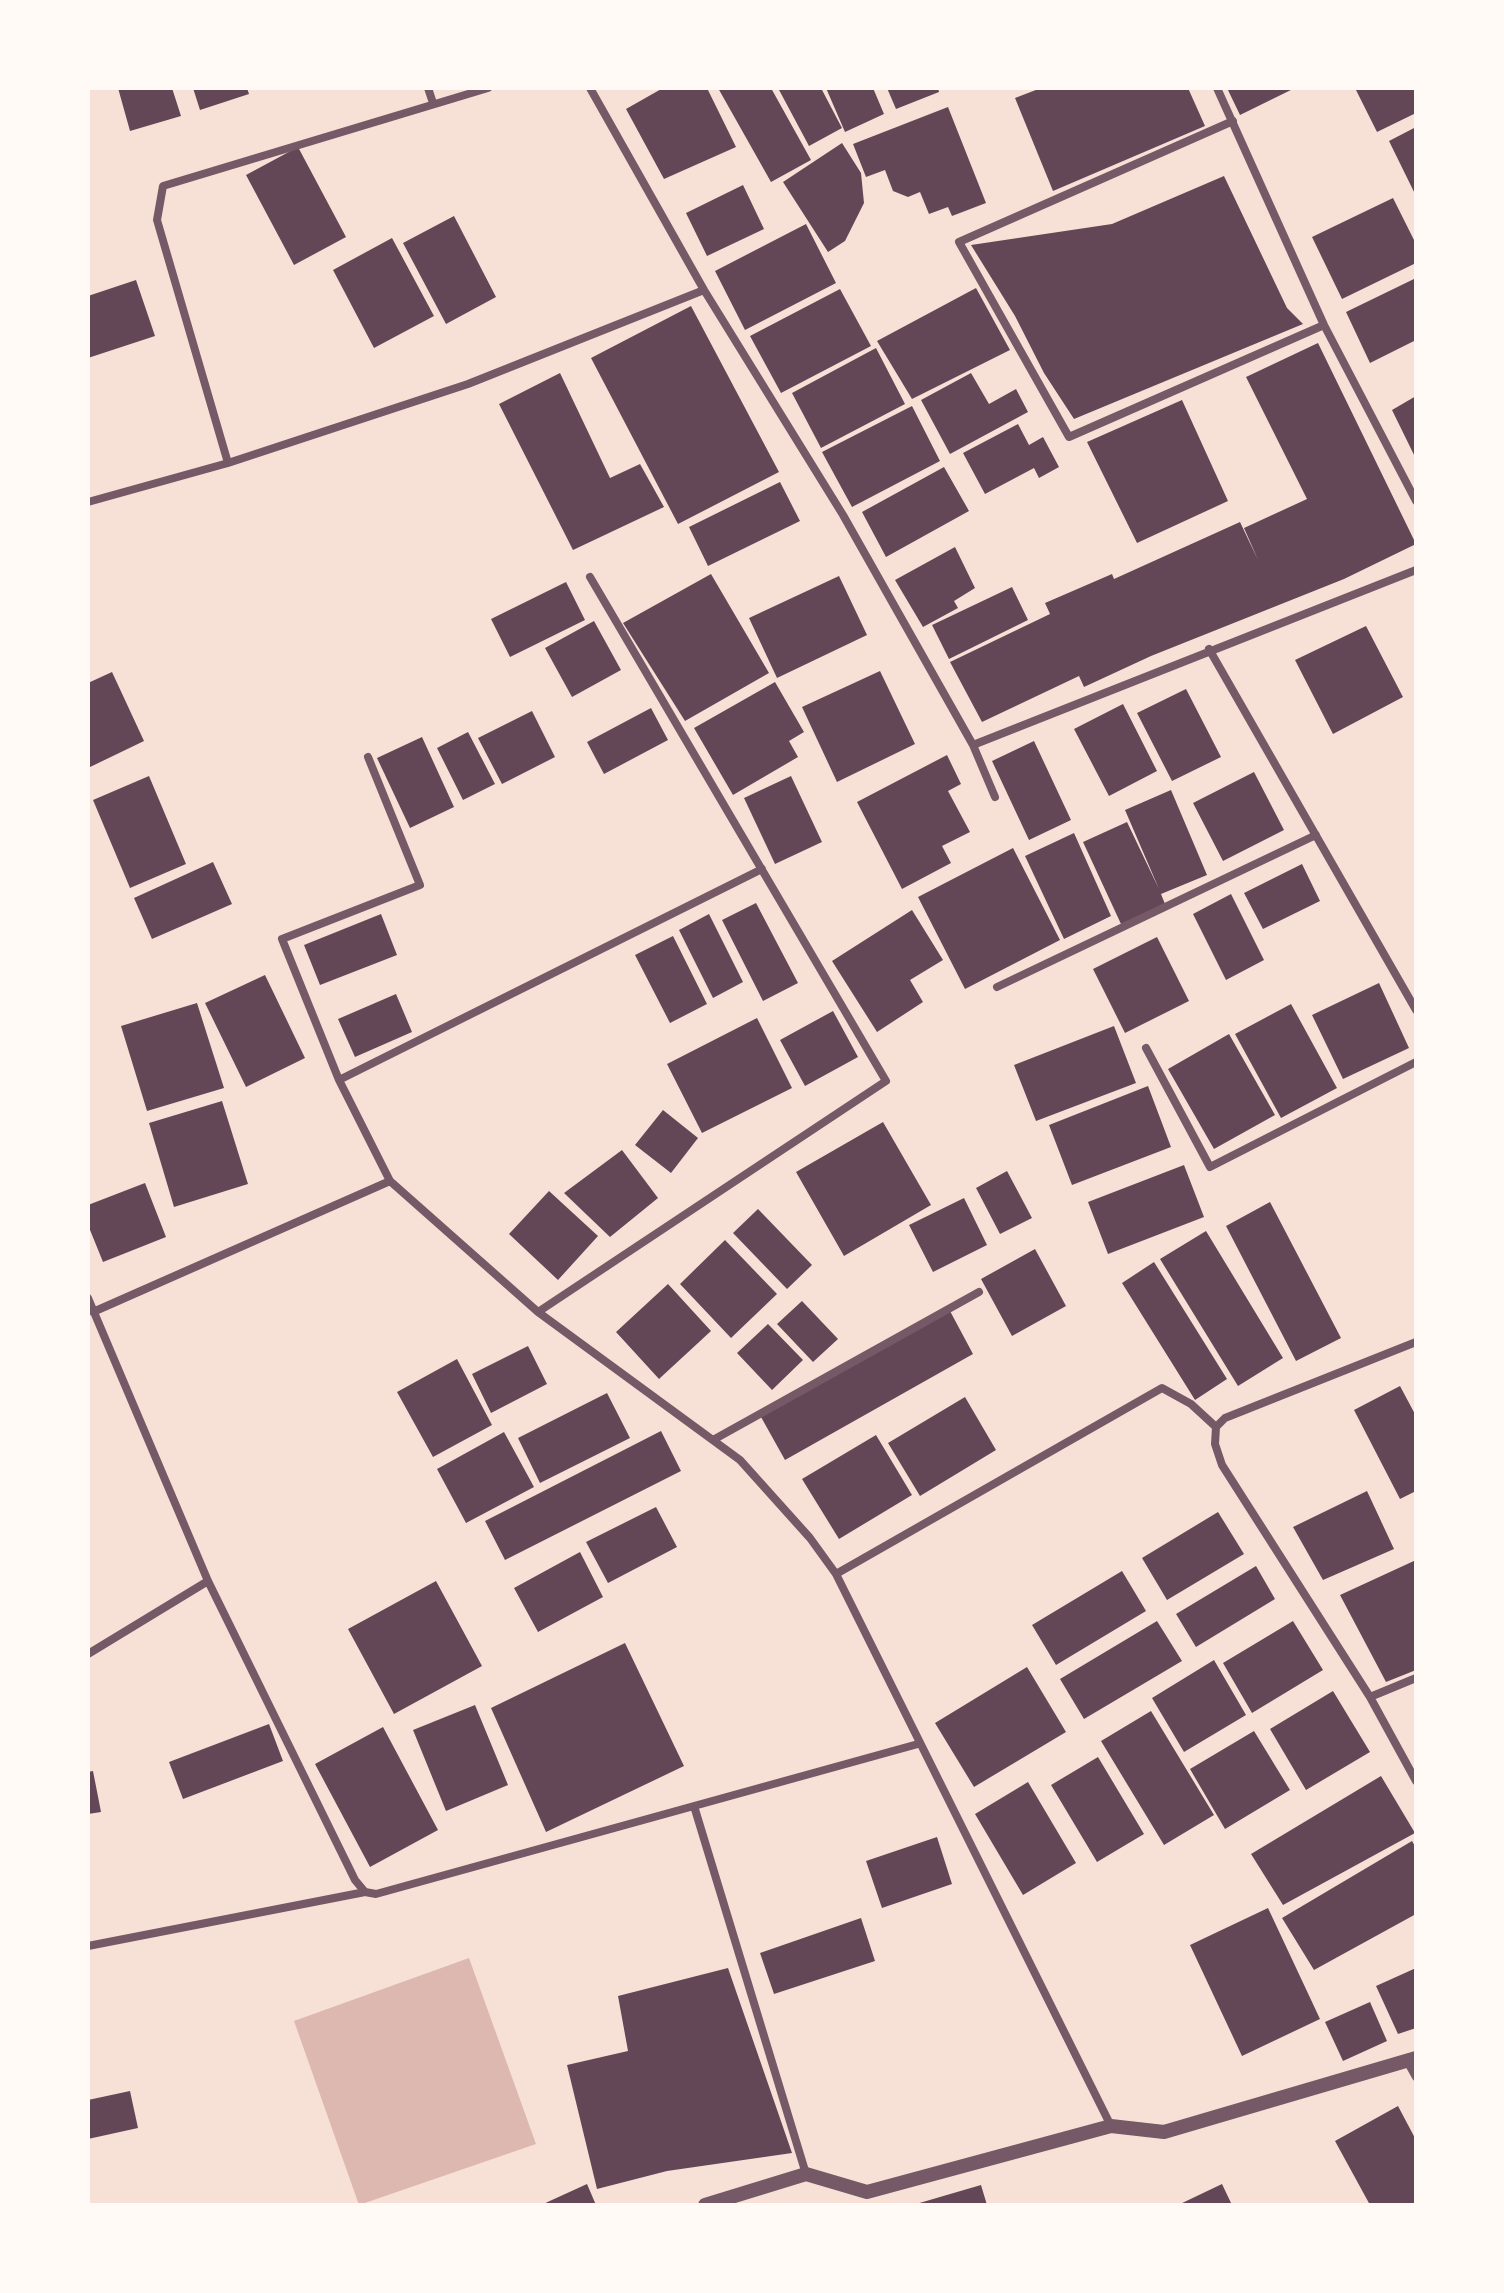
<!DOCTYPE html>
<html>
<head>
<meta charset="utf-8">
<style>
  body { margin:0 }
  #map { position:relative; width:1504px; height:2293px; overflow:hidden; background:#f7e1d7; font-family:Mulish,sans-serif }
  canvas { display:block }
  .frame { position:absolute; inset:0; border:90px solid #fffaf5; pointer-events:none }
</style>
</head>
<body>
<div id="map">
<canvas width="1504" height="2293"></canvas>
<div class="frame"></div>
</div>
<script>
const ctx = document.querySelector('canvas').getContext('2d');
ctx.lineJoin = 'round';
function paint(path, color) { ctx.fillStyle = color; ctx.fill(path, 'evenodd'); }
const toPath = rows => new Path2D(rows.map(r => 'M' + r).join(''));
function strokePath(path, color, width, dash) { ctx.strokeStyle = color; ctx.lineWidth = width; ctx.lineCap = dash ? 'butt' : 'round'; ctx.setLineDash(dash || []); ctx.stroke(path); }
const water = toPath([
  [469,1958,536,2144,359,2205,294,2021]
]);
const building = toPath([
  [118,88,172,88,181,116,130,131],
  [193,88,247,88,249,94,200,110],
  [663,88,707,88,736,147,664,179,626,109],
  [718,88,771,88,811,160,771,182],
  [778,88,821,88,842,128,809,146],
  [826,88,873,88,884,114,845,132],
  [887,88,938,88,939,92,896,109],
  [1041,88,1188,88,1205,126,1053,191,1015,98],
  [1227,88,1295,88,1240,115],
  [1355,88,1416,88,1416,113,1377,132],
  [948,107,986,203,952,216,948,207,929,214,920,192,908,197,893,191,885,170,866,177,853,144],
  [1416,127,1416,196,1389,141],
  [842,143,861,173,864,203,845,241,828,252,783,182],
  [298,147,346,237,294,265,246,175],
  [1224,176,1287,308,1303,324,1074,419,1044,373,1015,316,971,245,1112,224],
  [743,185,764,229,707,256,686,213],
  [1393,198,1416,244,1416,263,1342,299,1312,237],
  [454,216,496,297,446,324,403,243],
  [806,224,836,283,745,330,715,271],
  [392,238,434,316,374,348,333,270],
  [1416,278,1416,340,1370,363,1346,312],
  [136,280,155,336,88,358,88,296],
  [976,288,1010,350,912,399,877,341],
  [840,289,871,346,781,393,750,336],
  [691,306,779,472,678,524,591,358],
  [1318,343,1416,544,1344,579,1151,656,1084,687,1079,676,982,722,950,662,1050,614,1045,603,1112,574,1114,579,1240,522,1258,560,1244,528,1307,499,1246,377],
  [876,348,905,404,821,448,792,393],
  [560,373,610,478,640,464,664,507,573,550,499,404],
  [971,373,989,404,1016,389,1028,412,950,454,921,400],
  [1416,396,1416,459,1392,410],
  [1182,400,1228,501,1137,543,1087,442],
  [912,406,940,461,852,507,822,452],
  [1018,424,1029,445,1043,437,1059,467,1039,478,1034,468,985,494,963,453],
  [944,467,969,511,886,557,862,512],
  [780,482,800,521,708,566,689,527],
  [955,547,975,588,954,601,958,608,923,627,895,580],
  [711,574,769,673,685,721,623,623],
  [839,576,867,635,777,678,749,618],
  [566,582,585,620,510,657,491,619],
  [1012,587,1028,620,949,659,932,625],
  [594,621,621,670,572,697,545,648],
  [1366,626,1403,697,1333,734,1295,660],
  [880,671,915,744,837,782,802,707],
  [112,672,144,741,88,768,88,683],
  [775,682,804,732,789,741,798,757,733,795,694,728],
  [1186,689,1221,757,1172,781,1137,713],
  [1123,704,1157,771,1109,796,1074,729],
  [651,708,668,740,604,774,587,742],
  [532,711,555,757,502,784,478,738],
  [468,732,495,784,463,800,437,748],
  [422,737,454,807,410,828,377,758],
  [1034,741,1071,820,1029,840,992,761],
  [947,755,961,784,948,791,970,832,942,846,951,863,902,889,857,802],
  [1254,772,1284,830,1223,861,1193,803],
  [149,776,186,864,130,888,93,800],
  [791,776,822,842,775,864,744,798],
  [1171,790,1207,875,1161,894,1165,904,1121,924,1083,842,1127,822,1159,889,1125,810],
  [1074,833,1111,916,1064,939,1025,856],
  [1013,848,1060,940,965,989,918,897],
  [213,862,232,904,152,939,134,898],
  [1302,864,1320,901,1263,929,1244,893],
  [1231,894,1264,960,1226,980,1193,914],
  [756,903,798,983,763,1001,722,920],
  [912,910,943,960,910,980,923,1002,877,1032,832,961],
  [381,914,397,955,320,985,304,945],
  [709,914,743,982,713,998,679,930],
  [673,936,707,1004,670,1023,635,955],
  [1157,937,1189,1001,1125,1033,1093,969],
  [265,975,305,1058,246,1087,205,1003],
  [1379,983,1409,1048,1343,1079,1312,1015],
  [396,994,412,1032,355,1057,338,1019],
  [197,1003,224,1088,147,1111,121,1026],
  [1291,1004,1337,1088,1281,1118,1235,1034],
  [833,1011,858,1057,805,1086,780,1040],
  [757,1018,792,1088,702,1133,667,1064],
  [1114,1026,1136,1083,1036,1121,1014,1065],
  [1229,1034,1275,1115,1214,1149,1168,1069],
  [1148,1086,1171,1147,1072,1185,1049,1125],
  [222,1101,248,1184,174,1207,149,1123],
  [663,1110,698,1138,671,1173,635,1145],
  [883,1122,931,1205,844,1256,796,1172],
  [622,1150,658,1198,610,1237,564,1193],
  [1184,1165,1204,1217,1108,1254,1088,1202],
  [1007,1171,1032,1218,1000,1234,976,1188],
  [145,1183,166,1237,103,1262,88,1225,88,1205],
  [549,1191,598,1236,558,1280,509,1234],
  [964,1198,987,1245,933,1272,909,1225],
  [1270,1202,1341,1338,1296,1361,1226,1226],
  [758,1209,812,1265,787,1289,733,1233],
  [1206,1231,1283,1358,1238,1386,1160,1259],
  [725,1240,777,1294,731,1338,680,1284],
  [1035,1249,1066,1306,1012,1336,981,1279],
  [1154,1262,1227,1379,1195,1400,1122,1283],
  [668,1284,711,1331,659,1379,616,1332],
  [802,1301,838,1339,813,1362,777,1324],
  [950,1311,973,1354,785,1460,761,1417],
  [768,1324,803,1360,772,1390,737,1353],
  [528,1346,547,1384,491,1413,472,1374],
  [457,1359,492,1425,433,1457,397,1392],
  [1400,1386,1416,1416,1416,1491,1400,1499,1354,1410],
  [607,1393,630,1438,540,1483,518,1438],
  [965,1397,996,1450,920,1496,888,1443],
  [661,1431,681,1471,505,1560,485,1521],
  [504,1432,534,1487,466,1523,437,1469],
  [876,1435,912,1495,839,1539,802,1479],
  [1367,1491,1394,1549,1323,1580,1293,1527],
  [656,1507,677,1547,608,1583,586,1542],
  [1218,1512,1244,1554,1167,1600,1142,1558],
  [580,1552,603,1597,538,1632,514,1588],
  [1416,1560,1416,1670,1386,1682,1340,1595],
  [1256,1566,1275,1599,1196,1647,1176,1614],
  [1122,1571,1146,1611,1056,1665,1032,1625],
  [436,1581,482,1666,394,1714,348,1629],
  [1157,1621,1182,1661,1084,1719,1060,1679],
  [1293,1621,1323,1670,1252,1713,1223,1663],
  [625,1643,684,1766,546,1832,491,1708],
  [1214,1660,1246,1715,1184,1752,1152,1698],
  [1027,1667,1066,1732,974,1787,935,1723],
  [1333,1691,1370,1752,1306,1790,1270,1729],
  [475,1705,508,1785,446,1811,413,1730],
  [1151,1711,1214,1815,1164,1845,1101,1741],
  [269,1724,283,1761,183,1799,169,1762],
  [383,1727,438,1830,370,1867,315,1764],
  [1254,1731,1290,1790,1225,1829,1190,1769],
  [1098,1757,1144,1834,1097,1862,1051,1785],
  [93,1771,101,1812,88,1814,88,1772],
  [1381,1776,1415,1833,1283,1905,1251,1854],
  [1028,1782,1076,1863,1023,1895,975,1814],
  [937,1837,952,1884,882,1908,866,1861],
  [1412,1841,1416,1848,1416,1914,1314,1970,1282,1918],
  [1268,1908,1320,2019,1242,2056,1190,1945],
  [861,1918,875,1961,774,1994,760,1953],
  [728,1968,792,2153,667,2171,597,2189,567,2065,628,2051,618,1996],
  [1416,1968,1416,2028,1398,2034,1376,1986],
  [1370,2002,1387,2041,1343,2061,1325,2022],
  [130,2091,138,2128,88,2139,88,2100],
  [1398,2106,1416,2140,1416,2205,1370,2205,1335,2141],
  [587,2184,596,2205,541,2205],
  [1222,2184,1232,2205,1178,2205],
  [981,2185,987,2205,916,2205,916,2204]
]);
const minor = toPath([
  [428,88,433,103],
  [590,88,704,290,843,515,973,745,1416,570],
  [1217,88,1324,325,1416,501],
  [1233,121,959,242,1069,437,1324,325],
  [228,463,468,384,704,290],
  [88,502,228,463,157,220,163,186,488,88],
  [1209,649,1416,1010],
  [973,745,995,797],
  [368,757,420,885,282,939,339,1080,390,1181,538,1312,740,1460,810,1538,836,1574,1111,2126],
  [997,987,1316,835],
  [1146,1048,1210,1167,1416,1062],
  [339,1080,762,869],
  [88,1298,208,1581,355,1880,365,1892,376,1894,694,1806,806,2174],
  [93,1312,390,1181],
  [538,1312,886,1081,590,577],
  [1416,1342,1225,1418,1216,1427,1215,1444,1222,1465,1370,1697,1416,1781],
  [713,1440,979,1292],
  [836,1574,1162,1388,1191,1404,1216,1427],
  [88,1654,208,1581],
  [1370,1697,1416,1678],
  [694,1806,918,1744],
  [88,1946,365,1892],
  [1407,2061,1416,2077]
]);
const tertiary = toPath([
  [705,2205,806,2174,867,2192,1111,2126,1164,2132,1416,2058]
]);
paint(water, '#dcb8b0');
paint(building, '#644757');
strokePath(minor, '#755966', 8);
strokePath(tertiary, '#755966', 14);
</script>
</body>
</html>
